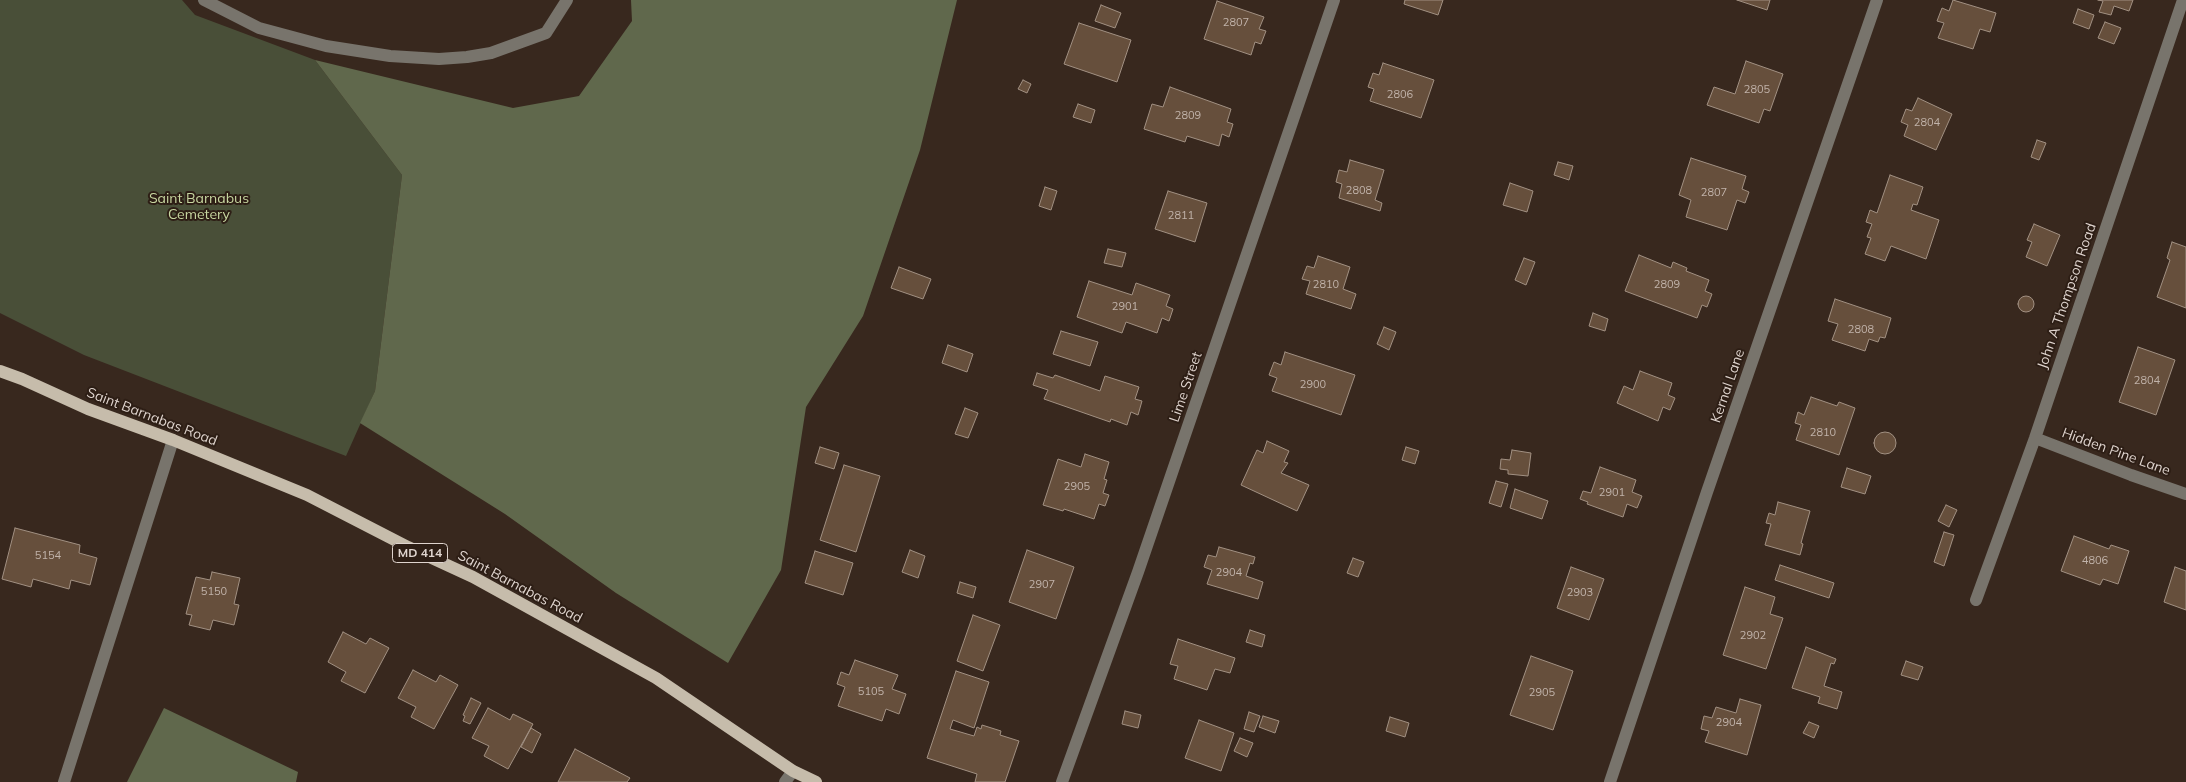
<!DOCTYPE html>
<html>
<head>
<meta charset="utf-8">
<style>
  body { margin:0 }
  canvas { display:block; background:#38281e }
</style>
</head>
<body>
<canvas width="2186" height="782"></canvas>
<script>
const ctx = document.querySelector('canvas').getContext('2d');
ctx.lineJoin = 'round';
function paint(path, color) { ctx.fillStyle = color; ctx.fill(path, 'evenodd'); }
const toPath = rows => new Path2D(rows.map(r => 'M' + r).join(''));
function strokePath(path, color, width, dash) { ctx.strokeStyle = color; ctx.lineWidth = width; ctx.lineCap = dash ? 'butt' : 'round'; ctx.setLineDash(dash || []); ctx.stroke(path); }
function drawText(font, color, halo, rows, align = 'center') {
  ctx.font = font + ' Mulish,sans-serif'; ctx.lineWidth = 4; ctx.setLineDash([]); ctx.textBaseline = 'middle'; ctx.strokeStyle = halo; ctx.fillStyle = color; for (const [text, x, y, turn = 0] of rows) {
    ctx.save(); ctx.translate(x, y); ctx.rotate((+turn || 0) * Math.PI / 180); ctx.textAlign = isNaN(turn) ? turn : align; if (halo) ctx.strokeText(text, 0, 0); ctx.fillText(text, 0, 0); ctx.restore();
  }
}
const green = toPath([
  [0,0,182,0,195,15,315,60,402,175,375,391,346,456,84,355,0,313]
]);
const forest = toPath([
  [631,0,957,0,920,150,863,316,806,407,781,570,728,663,616,593,505,514,360,423,375,391,402,175,315,60,513,108,579,96,632,21],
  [164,708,298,772,296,782,127,782]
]);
const building = toPath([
  [1405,0,1443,0,1438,15,1404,4,1405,0],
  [1737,0,1770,0,1767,10,1737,0],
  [1953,0,1996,13,1990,32,1980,29,1973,49,1938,38,1944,23,1937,21,1942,8,1949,11,1953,0],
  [2098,0,2133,0,2129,11,2114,6,2111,15,2099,12,2103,1,2098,0],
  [1217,1,1264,17,1259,29,1266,31,1261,44,1255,42,1251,55,1204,39,1217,1],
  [1101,5,1121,13,1115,28,1095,21,1101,5],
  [2078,9,2094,15,2089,29,2073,23,2078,9],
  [2105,22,2121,28,2114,44,2098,38,2105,22],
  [1079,23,1131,40,1117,82,1064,64,1079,23],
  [1746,61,1783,74,1770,111,1764,109,1759,123,1707,105,1714,87,1735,94,1746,61],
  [1383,63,1434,80,1421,118,1370,101,1374,89,1368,87,1373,73,1379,75,1383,63],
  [1023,80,1031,84,1027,93,1018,89,1023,80],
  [1170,87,1231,109,1227,122,1233,124,1229,137,1222,134,1219,146,1187,136,1185,142,1144,129,1152,104,1163,107,1170,87],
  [1918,98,1952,114,1936,150,1904,136,1908,125,1901,122,1906,109,1912,111,1918,98],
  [1078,104,1095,110,1091,123,1073,117,1078,104],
  [2037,140,2046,143,2039,160,2031,157,2037,140],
  [1691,158,1746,176,1742,189,1749,192,1745,203,1737,200,1727,230,1686,217,1691,200,1679,195,1691,158],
  [1350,160,1384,170,1375,200,1382,203,1380,211,1339,198,1342,184,1336,182,1339,170,1347,172,1350,160],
  [1558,162,1573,166,1569,180,1554,175,1558,162],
  [1890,175,1923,187,1917,205,1913,204,1911,210,1939,220,1926,259,1891,246,1885,261,1865,254,1871,238,1867,237,1872,224,1866,222,1870,210,1877,213,1890,175],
  [1510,183,1533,191,1527,212,1503,205,1510,183],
  [1045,187,1057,191,1051,210,1039,206,1045,187],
  [1168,191,1207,203,1195,242,1155,229,1168,191],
  [2034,224,2060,235,2047,266,2026,257,2032,242,2027,240,2034,224],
  [2172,242,2186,247,2186,308,2157,297,2170,260,2167,258,2172,242],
  [1108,249,1126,253,1122,267,1104,263,1108,249],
  [1639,255,1671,268,1673,262,1687,268,1686,271,1709,280,1705,291,1712,294,1707,307,1702,305,1697,318,1625,291,1639,255],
  [1318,256,1350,267,1343,289,1356,294,1351,309,1306,294,1310,281,1302,279,1307,266,1314,268,1318,256],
  [1524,258,1535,262,1526,285,1515,280,1524,258],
  [899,267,931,279,923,299,891,288,899,267],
  [1089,281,1132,295,1136,283,1170,295,1166,306,1173,309,1169,321,1162,318,1157,333,1126,322,1122,333,1077,317,1089,281],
  '2018 304a8 8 0 1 1 16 0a8 8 0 1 1-16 0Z',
  [1835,299,1891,318,1885,338,1880,337,1878,342,1869,339,1865,351,1832,340,1838,324,1828,321,1835,299],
  [1593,313,1608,319,1605,331,1589,326,1593,313],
  [1384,327,1396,332,1389,350,1377,344,1384,327],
  [1061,331,1098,342,1090,366,1053,354,1061,331],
  [948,345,973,354,967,372,942,363,948,345],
  [2138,347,2175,360,2156,415,2119,402,2138,347],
  [1285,352,1355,375,1341,415,1272,391,1277,378,1269,375,1274,362,1281,365,1285,352],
  [1640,371,1672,383,1668,395,1675,398,1670,410,1663,407,1658,421,1617,403,1624,386,1633,390,1640,371],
  [1037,373,1053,378,1055,375,1100,391,1105,376,1139,387,1135,399,1142,401,1138,415,1131,412,1127,425,1111,419,1110,422,1044,399,1048,390,1033,385,1037,373],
  [1811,397,1837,406,1839,402,1855,408,1839,455,1796,440,1801,425,1795,423,1798,412,1804,415,1811,397],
  [965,408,978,413,968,438,955,434,965,408],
  '1874 443a11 11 0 1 1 22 0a11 11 0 1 1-22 0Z',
  [1267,441,1289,451,1284,462,1288,463,1281,473,1309,485,1297,511,1241,485,1257,450,1263,453,1267,441],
  [820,447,839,453,834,469,815,463,820,447],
  [1406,447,1419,451,1415,464,1402,460,1406,447],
  [1512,450,1531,453,1528,476,1508,474,1508,470,1500,469,1501,459,1510,460,1512,450],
  [1085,454,1109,462,1104,479,1107,480,1103,493,1109,495,1105,506,1099,504,1094,519,1064,509,1063,511,1043,505,1058,459,1081,467,1085,454],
  [844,465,880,476,856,552,820,540,844,465],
  [1600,467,1636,480,1632,492,1642,496,1637,508,1627,504,1623,517,1587,504,1588,502,1580,499,1583,491,1591,493,1600,467],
  [1847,468,1871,476,1865,494,1841,487,1847,468],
  [1496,481,1508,484,1501,507,1489,503,1496,481],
  [1515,489,1548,501,1542,519,1510,508,1515,489],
  [1778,502,1810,511,1801,543,1803,544,1800,555,1765,545,1771,524,1766,523,1769,513,1775,515,1778,502],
  [1946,505,1957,510,1949,527,1938,521,1946,505],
  [15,528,80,545,79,553,97,558,90,585,71,580,69,589,33,579,31,587,2,579,15,528],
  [1944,532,1954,535,1944,566,1934,562,1944,532],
  [2074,536,2109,549,2111,545,2129,551,2118,584,2103,579,2100,585,2061,571,2074,536],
  [1219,547,1255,557,1253,564,1250,563,1246,576,1263,582,1258,599,1207,584,1212,570,1204,567,1208,555,1216,557,1219,547],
  [910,550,925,556,918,578,902,572,910,550],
  [1027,550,1074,567,1056,619,1009,602,1027,550],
  [815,551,853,563,843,595,805,583,815,551],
  [1353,558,1364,562,1358,577,1347,573,1353,558],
  [1780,565,1834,583,1829,598,1775,580,1780,565],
  [1571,567,1604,579,1589,620,1557,608,1571,567],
  [2175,567,2186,571,2186,610,2164,602,2175,567],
  [212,572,240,578,234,604,239,605,234,625,213,620,210,630,189,625,192,615,186,614,196,577,210,580,212,572],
  [960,582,976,587,973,598,957,593,960,582],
  [1745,587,1775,597,1770,614,1783,618,1766,669,1723,655,1745,587],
  [973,615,1000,625,983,671,957,661,973,615],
  [1250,630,1265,635,1262,647,1246,642,1250,630],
  [343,632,366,644,370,638,389,648,365,693,341,681,346,672,328,662,343,632],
  [1178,639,1235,658,1230,673,1215,669,1207,690,1174,679,1178,666,1170,664,1178,639],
  [1806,647,1836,659,1834,664,1831,663,1824,686,1842,692,1837,709,1818,703,1820,697,1792,688,1806,647],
  [1531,656,1573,671,1553,730,1510,715,1531,656],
  [855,660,898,675,892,689,906,694,899,714,886,709,882,721,838,706,845,687,837,684,841,672,849,675,855,660],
  [1906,661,1923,667,1918,680,1901,675,1906,661],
  [413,670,436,682,440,675,458,685,434,729,411,717,416,707,398,698,413,670],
  [956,671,989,682,974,728,953,720,950,729,974,736,977,727,981,729,982,725,1001,731,1000,735,1019,741,1005,782,975,782,977,774,927,758,956,671],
  [471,698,481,703,470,724,463,721,465,716,463,715,471,698],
  [1740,699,1761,705,1747,755,1705,742,1709,731,1701,729,1704,716,1712,718,1716,707,1736,713,1740,699],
  [488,708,510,720,513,714,533,724,508,769,484,756,489,746,472,738,488,708],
  [1125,711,1141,715,1138,728,1122,724,1125,711],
  [1249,712,1260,716,1254,732,1244,729,1249,712],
  [1263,716,1279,721,1275,733,1259,727,1263,716],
  [1390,717,1409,723,1405,737,1386,731,1390,717],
  [1199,720,1234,733,1221,771,1185,758,1199,720],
  [1809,722,1819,726,1814,738,1803,733,1809,722],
  [531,728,541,734,532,753,521,747,531,728],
  [1240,738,1253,743,1247,757,1234,751,1240,738],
  [575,749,630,778,627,782,558,782,575,749]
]);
const minor = toPath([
  [204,0,259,28,326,46,390,56,439,59,467,57,491,53,546,33,567,0],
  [2035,438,2131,475,2186,494],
  [1976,600,2035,438,2183,0],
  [64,782,173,440],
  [785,782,793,771],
  [1062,782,1138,572,1334,0],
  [1610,782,1707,492,1877,0]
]);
const major = toPath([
  [0,371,22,379,88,409,173,440,307,495,408,547,473,577,656,678,793,771,816,782]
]);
const numberNames = [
  ["2807",1236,23],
  ["2805",1757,90],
  ["2806",1400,95],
  ["2809",1188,116],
  ["2804",1927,123],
  ["2808",1359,191],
  ["2807",1714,193],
  ["2811",1181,216],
  ["2810",1326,285],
  ["2809",1667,285],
  ["2901",1125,307],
  ["2808",1861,330],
  ["2804",2147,381],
  ["2900",1313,385],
  ["2810",1823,433],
  ["2905",1077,487],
  ["2901",1612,493],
  ["5154",48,556],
  ["4806",2095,561],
  ["2904",1229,573],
  ["2907",1042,585],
  ["5150",214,592],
  ["2903",1580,593],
  ["2902",1753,636],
  ["5105",871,692],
  ["2905",1542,693],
  ["2904",1729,723]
];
const shields = [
  [420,553,55]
];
const shieldNames = [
  ["MD 414",420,553]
];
const parkNames = [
  ["Saint Barnabus",199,199],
  ["Cemetery",199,215]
];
const streetNames = [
  ["John A Thompson Road",2067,296,-71],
  ["Kernal Lane",1728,386,-71],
  ["Lime Street",1186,387,-71],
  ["Saint Barnabas Road",152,417,21],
  ["Hidden Pine Lane",2116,452,20],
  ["Saint Barnabas Road",520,587,28]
];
paint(green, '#494f38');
paint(forest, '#60684c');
paint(building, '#664f3c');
strokePath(building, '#a19082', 1);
strokePath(minor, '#78746c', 12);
strokePath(major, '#c6bcab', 12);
drawText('11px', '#c1b3aa', null, numberNames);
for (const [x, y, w] of shields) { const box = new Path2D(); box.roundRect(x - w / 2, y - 9.5, w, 19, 4); ctx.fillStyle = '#2d1e15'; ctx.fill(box); strokePath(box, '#dfd4ce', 1); }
drawText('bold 12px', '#dfd4ce', null, shieldNames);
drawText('14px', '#c7d6a0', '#2d1e15', parkNames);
drawText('14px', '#dfd4ce', '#2d1e15', streetNames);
</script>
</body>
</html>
